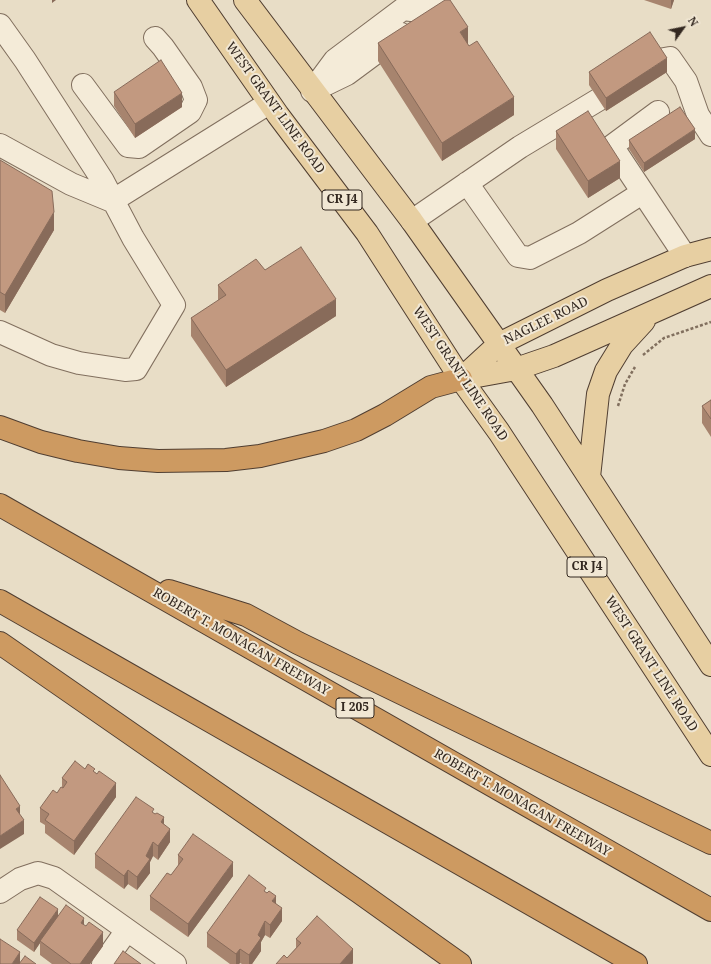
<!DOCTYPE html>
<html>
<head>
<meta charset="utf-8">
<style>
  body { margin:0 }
  #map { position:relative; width:711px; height:964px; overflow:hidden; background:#e8ddc6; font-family:"Noto Serif",serif }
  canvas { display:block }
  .north { position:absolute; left:663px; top:8px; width:40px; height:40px; -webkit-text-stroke:3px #f1e7d4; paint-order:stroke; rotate:57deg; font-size:11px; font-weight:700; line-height:16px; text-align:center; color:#332820 }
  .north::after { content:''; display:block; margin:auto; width:14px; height:18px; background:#332820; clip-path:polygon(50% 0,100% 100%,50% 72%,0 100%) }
</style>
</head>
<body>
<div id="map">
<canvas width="711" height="964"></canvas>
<div class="north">N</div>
</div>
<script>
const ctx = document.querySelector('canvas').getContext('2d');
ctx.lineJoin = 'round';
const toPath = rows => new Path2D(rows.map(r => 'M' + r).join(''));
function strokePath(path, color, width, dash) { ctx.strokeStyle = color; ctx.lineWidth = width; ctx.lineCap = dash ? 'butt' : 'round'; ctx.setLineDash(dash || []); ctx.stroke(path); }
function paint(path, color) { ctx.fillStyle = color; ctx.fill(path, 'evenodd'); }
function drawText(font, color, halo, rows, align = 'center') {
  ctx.font = font + ' "Noto Serif",serif'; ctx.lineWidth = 4; ctx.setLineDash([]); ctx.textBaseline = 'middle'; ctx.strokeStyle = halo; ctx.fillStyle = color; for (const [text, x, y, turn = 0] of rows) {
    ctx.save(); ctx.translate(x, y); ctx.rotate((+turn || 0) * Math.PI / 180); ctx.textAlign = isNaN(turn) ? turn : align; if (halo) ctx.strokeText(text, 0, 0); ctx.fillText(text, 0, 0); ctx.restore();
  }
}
const path = toPath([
  [643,355,664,338,711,322],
  [618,406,625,384,635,367]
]);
const minor = toPath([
  [0,25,25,60,103,181,133,238,174,305,136,369,125,370,79,363,51,355,0,332],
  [83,85,128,146,139,147,190,112,196,100,191,87,163,47,155,38],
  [314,90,347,74,401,34],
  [312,91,335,60,403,9,420,11,438,0],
  [658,112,612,146,685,256],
  [0,145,71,184,112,201,269,103],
  [467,183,518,256,530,258,579,233,642,193],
  [412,221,520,147,598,100,659,60,670,58,686,81,698,115,711,135],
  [0,892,20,879,38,873,54,878,175,964],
  [103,964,127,930]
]);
const major = toPath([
  [198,0,278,115,367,233,461,379,499,432,711,755],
  [245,0,412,221,542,405,711,665],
  [461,379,499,344,607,290,685,256,711,249],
  [461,379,516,369,554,356,711,286],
  [589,477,598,394,606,371,622,345,644,321]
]);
const highway = toPath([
  [0,427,41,442,78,451,119,458,158,461,226,460,260,456,324,441,356,430,385,415,431,387,461,379],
  [0,505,711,910],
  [169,591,246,615,298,643,711,843],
  [0,601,636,964],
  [0,643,359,892,460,964]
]);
const wall = toPath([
  [644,0,674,0,671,9],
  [378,43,514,115,442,161,378,61],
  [589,72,667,72,606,111,589,85],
  [114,92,182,107,135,138,114,106],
  [556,131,620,178,588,198,556,149],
  [695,139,644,172,629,149,629,140],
  [0,160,54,230,5,313,0,310],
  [265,270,336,316,226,387,191,336,191,318,218,301,218,285],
  [711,400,711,437,702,423,702,406],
  [85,769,95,772,116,797,74,855,45,833,45,825,40,822,40,808,62,788,62,778],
  [154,813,164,824,170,842,158,860,153,856,150,862,150,873,137,890,128,884,124,889,95,868,95,854],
  [178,855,233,876,188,937,150,910,150,896,171,875,178,866],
  [266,892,276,903,282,921,270,938,265,935,261,942,261,951,252,964,242,964,240,963,239,964,230,964,207,947,207,933],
  [58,917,84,925,103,946,90,964,52,964,40,955,40,943,34,952,17,940,17,930],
  [296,939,353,963,352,964,276,964,287,958,296,948]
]);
const shadedWall = toPath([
  [52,0,56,0,52,3],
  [671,0,674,0,671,9],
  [468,27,468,45,460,32],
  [667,58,667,72,606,111,606,98],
  [182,93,182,107,135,138,135,124],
  [514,97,514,115,442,161,442,143],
  [695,129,695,139,644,172,644,163],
  [620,161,620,178,588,198,588,181],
  [54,212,54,230,5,313,5,295],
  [336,299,336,316,226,387,226,370],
  [116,783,116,797,74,855,74,841],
  [20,806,20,820,16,809],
  [164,817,164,831,161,822],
  [24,820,24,834,0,849,0,836],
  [170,829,170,842,158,860,158,846],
  [153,842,153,856,150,862,150,873,137,890,137,877,146,856],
  [233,862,233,876,188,937,188,924],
  [128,870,128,884,124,889,124,876],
  [276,896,276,910,272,901],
  [282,908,282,921,270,938,270,925],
  [58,909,58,918,40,941,40,943,34,952,34,943],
  [84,918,84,931,81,923],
  [265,921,265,935,261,942,261,951,252,964,249,964,249,955,258,935],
  [103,932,103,946,90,964,80,964],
  [240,949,240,963,239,964,236,964,236,954],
  [353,949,353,963,352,964,340,964],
  [20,952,20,964,12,964]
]);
const building = toPath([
  [445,0,450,0,468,27,460,32,469,46,477,41,514,97,442,143,378,43,445,0],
  [650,32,667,58,606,98,589,72,650,32],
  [161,60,182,93,135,124,114,92,161,60],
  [680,107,695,129,644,163,629,140,680,107],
  [588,111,620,161,588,181,556,131,588,111],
  [0,160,52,191,54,212,5,295,0,292,0,160],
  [301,247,336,299,226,370,191,318,226,295,218,285,256,259,265,270,301,247],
  [711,400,711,419,702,406,711,400],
  [75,761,85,769,88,764,95,769,93,771,97,774,99,771,116,783,74,841,45,820,49,814,40,808,53,790,57,793,61,787,63,788,67,782,62,778,75,761],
  [0,775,20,806,16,809,24,820,0,836,0,775],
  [136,797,154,809,152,812,155,814,157,813,164,817,161,822,170,829,158,846,153,842,146,856,150,859,137,877,128,870,124,876,95,854,136,797],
  [193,834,233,862,188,924,150,896,167,873,171,875,183,859,178,855,193,834],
  [249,875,266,888,264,891,267,893,269,891,276,896,272,901,282,908,270,925,265,921,258,935,261,938,249,955,240,949,236,954,207,933,249,875],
  [40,897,58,909,34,943,17,930,40,897],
  [66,905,84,918,81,923,86,926,89,922,103,932,80,964,71,964,40,941,66,905],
  [317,916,353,949,340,964,276,964,284,955,287,958,301,943,296,939,317,916],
  [0,939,20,952,12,964,0,964,0,939],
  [123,951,141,964,114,964,123,951],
  [25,956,36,964,19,964,25,956]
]);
const shields = [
  [342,200,40],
  [587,567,40],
  [355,708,38]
];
const shieldNames = [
  ["CR J4",342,200],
  ["CR J4",587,567],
  ["I 205",355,708]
];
const streetNames = [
  ["WEST GRANT LINE ROAD",275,108,54],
  ["NAGLEE ROAD",546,321,-26],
  ["WEST GRANT LINE ROAD",460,374,56],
  ["ROBERT T. MONAGAN FREEWAY",241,642,30],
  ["WEST GRANT LINE ROAD",651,664,57],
  ["ROBERT T. MONAGAN FREEWAY",522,803,30]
];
strokePath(minor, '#816f5e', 24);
strokePath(major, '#503e31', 24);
strokePath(highway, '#503e31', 24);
strokePath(path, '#816f5e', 2.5, [3, 2]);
strokePath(minor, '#f4ebd8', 22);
strokePath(major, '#e7cfa2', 22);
strokePath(highway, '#cd9a61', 22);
paint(wall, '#a7846e');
paint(shadedWall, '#886b5a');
paint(building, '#c29980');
strokePath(building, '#886b5a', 1);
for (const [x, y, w] of shields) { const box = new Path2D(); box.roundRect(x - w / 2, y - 10, w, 20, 3); ctx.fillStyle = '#f1e7d4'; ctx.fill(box); strokePath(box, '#332820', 1); }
drawText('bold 12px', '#332820', null, shieldNames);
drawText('13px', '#332820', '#f1e7d4', streetNames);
</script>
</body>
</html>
